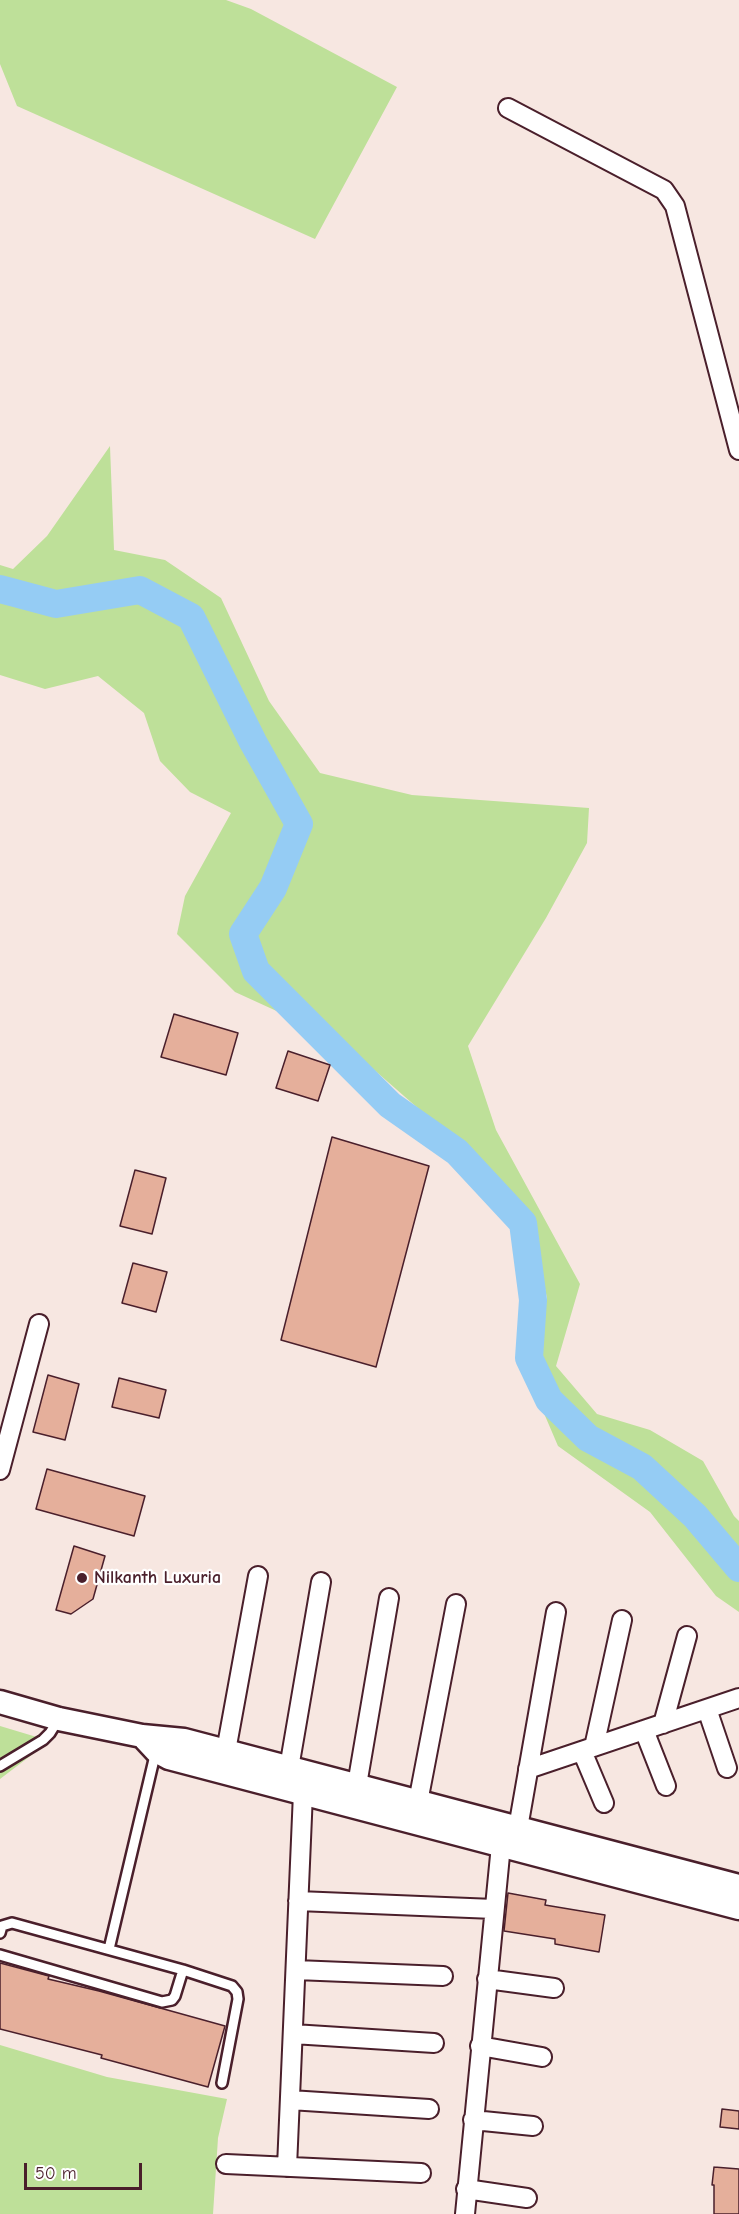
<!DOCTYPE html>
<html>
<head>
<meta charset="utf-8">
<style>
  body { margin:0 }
  #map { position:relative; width:739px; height:2214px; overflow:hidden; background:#f7e7e1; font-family:"Comic Neue",sans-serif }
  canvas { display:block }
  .scale { position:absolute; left:24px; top:2163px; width:118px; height:27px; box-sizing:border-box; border:3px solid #4a1f2b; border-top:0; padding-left:8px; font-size:18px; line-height:21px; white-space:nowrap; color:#4a1f2b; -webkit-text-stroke:4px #fff; paint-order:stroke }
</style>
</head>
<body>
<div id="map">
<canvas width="739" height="2214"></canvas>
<div class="scale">50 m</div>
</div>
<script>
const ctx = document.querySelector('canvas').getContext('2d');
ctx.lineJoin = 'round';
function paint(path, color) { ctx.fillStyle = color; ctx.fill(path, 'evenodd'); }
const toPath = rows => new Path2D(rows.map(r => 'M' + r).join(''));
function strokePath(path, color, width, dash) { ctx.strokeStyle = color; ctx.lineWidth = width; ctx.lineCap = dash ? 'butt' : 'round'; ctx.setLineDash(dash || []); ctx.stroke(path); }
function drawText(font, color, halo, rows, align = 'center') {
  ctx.font = font + ' "Comic Neue",sans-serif'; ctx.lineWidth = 4.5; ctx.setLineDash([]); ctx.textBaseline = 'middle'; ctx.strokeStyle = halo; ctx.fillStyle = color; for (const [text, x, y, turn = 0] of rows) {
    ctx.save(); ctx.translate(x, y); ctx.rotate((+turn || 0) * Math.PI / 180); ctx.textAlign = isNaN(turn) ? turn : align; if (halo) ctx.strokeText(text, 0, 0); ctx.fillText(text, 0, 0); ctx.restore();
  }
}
const green = toPath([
  [0,0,226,0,251,9,397,87,315,239,17,106,0,64],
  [110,446,114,550,165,560,221,598,269,701,320,773,412,795,589,808,587,843,546,918,468,1046,496,1130,580,1284,556,1366,597,1414,650,1430,703,1461,734,1516,739,1521,739,1612,716,1596,650,1512,558,1446,525,1369,547,1298,530,1222,493,1179,420,1110,340,1040,235,992,177,934,185,896,231,813,190,792,160,761,144,713,98,676,45,689,0,675,0,565,13,569,47,536],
  [0,1726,50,1741,0,1779],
  [0,2045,107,2077,227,2099,218,2138,213,2214,0,2214]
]);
const river = toPath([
  [0,589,56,604,140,590,191,617,253,742,299,824,273,888,243,934,256,971,390,1105,457,1152,523,1223,533,1300,529,1358,549,1400,588,1438,642,1467,695,1516,739,1568]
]);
const building = toPath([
  [174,1014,238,1033,226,1075,161,1057,174,1014],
  [288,1051,330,1065,318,1101,276,1088,288,1051],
  [332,1137,429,1166,376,1367,281,1340,332,1137],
  [135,1170,166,1178,152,1234,120,1226,135,1170],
  [133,1263,167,1272,156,1312,122,1303,133,1263],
  [48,1375,79,1384,65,1440,33,1432,48,1375],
  [119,1378,166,1390,159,1418,112,1407,119,1378],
  [47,1469,145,1496,134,1536,36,1509,47,1469],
  [74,1546,105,1556,93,1599,71,1614,56,1610,74,1546],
  [508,1893,546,1900,545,1905,605,1915,599,1952,555,1944,555,1939,504,1931,508,1893],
  [0,1963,49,1976,48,1979,99,1991,225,2026,208,2087,101,2058,102,2055,0,2029,0,1963],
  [722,2109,739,2111,739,2129,720,2127,722,2109],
  [714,2167,739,2169,739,2214,714,2214,714,2185,712,2185,714,2167]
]);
const service = toPath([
  [0,1766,43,1740,50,1733,58,1720],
  [0,1933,2,1926,12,1923,183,1970,232,1986,237,1992,238,1999,222,2083],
  [109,1949,156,1751],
  [0,1955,162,2002,172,2000,175,1996,183,1970]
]);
const minor = toPath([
  [508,108,664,190,675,206,739,450],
  [0,1470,39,1324],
  [707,1709,727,1768],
  [663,1724,687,1636],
  [644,1730,666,1786],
  [594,1747,622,1620],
  [226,1751,258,1576],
  [582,1751,604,1803],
  [289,1768,321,1582],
  [528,1769,739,1698],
  [357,1785,389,1598],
  [418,1802,456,1604],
  [518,1828,556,1612],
  [298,1901,494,1909],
  [296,1970,443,1976],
  [487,1979,554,1988],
  [293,2034,434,2043],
  [480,2046,542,2057],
  [290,2100,429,2109],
  [473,2120,533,2126],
  [226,2164,421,2173],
  [287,2167,303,1793],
  [466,2189,527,2198],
  [465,2214,501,1845]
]);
const tertiary = toPath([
  [0,1702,59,1719,142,1736,184,1740,739,1886],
  [142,1736,156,1751,169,1758,739,1908]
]);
const markers = [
  [82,1578,6,"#4a1f2b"]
];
const poiNames = [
  ["Nilkanth Luxuria",94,1578]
];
paint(green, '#bee099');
strokePath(river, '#95ccf4', 28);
paint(building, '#e5af9b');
strokePath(building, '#4a1f2b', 1.5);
strokePath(service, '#4a1f2b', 14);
strokePath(minor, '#4a1f2b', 22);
strokePath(tertiary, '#4a1f2b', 27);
strokePath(service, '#fff', 9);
strokePath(minor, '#fff', 18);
strokePath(tertiary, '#fff', 22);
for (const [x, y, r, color] of markers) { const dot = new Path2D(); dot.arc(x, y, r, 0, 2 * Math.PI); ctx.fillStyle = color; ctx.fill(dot); strokePath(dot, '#fff', 2); }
drawText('bold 18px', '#4a1f2b', '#fff', poiNames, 'left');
</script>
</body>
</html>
